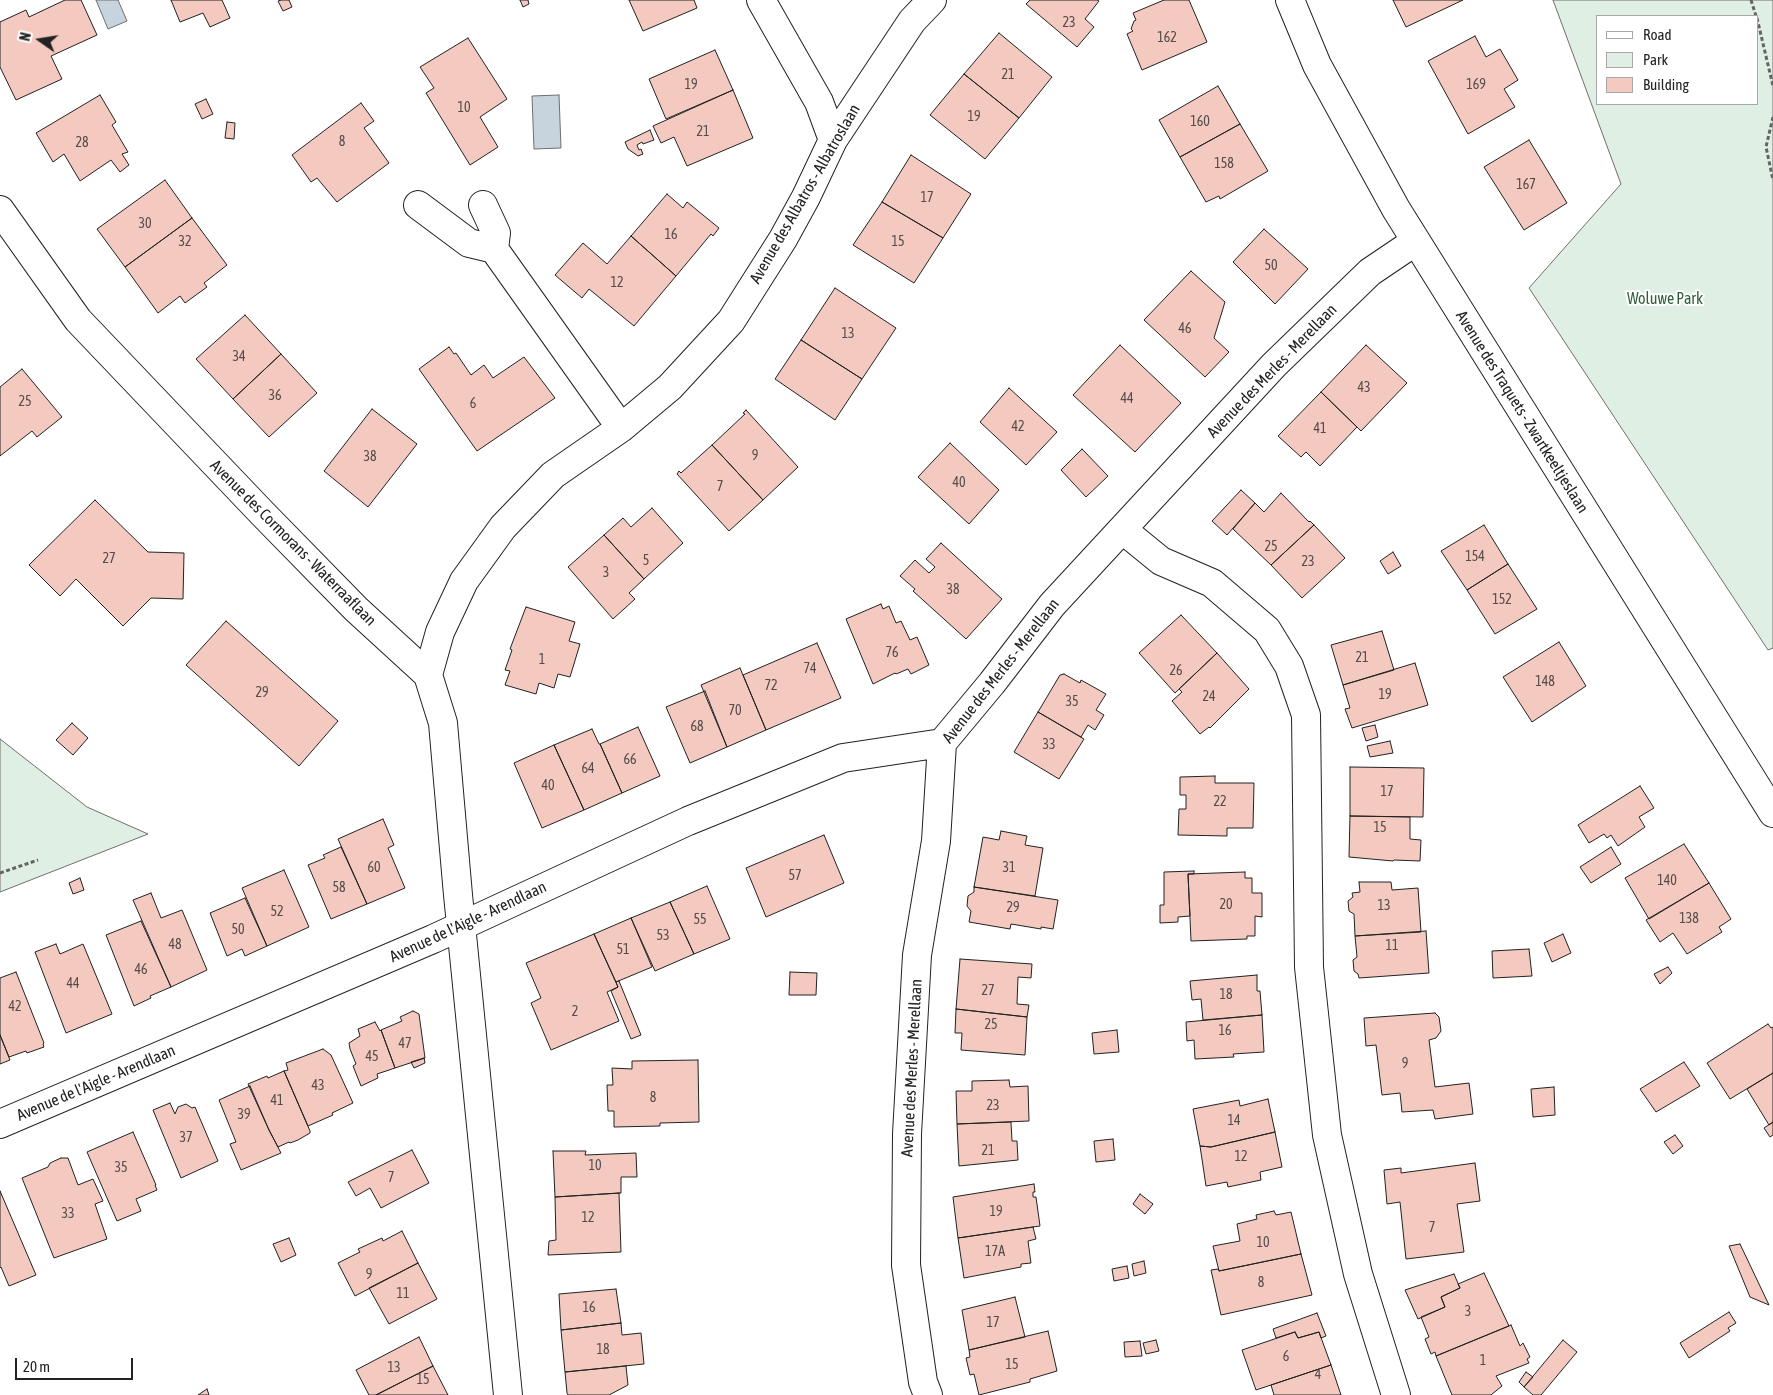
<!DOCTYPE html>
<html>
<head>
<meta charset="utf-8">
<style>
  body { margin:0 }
  #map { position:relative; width:1773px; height:1395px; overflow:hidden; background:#fff; font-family:"Asap Condensed",sans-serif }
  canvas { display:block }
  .legend { position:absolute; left:1596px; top:15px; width:162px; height:90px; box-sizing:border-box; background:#fff; border:1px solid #a7a7a7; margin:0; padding:6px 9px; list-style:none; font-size:15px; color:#222 }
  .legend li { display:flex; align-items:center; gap:10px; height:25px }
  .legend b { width:25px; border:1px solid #a7a7a7 }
  .north { position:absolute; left:15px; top:15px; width:50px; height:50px; -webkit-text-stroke:4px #fff; paint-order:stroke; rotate:283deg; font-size:14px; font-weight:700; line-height:20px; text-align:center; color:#222 }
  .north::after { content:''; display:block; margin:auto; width:18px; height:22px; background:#222; clip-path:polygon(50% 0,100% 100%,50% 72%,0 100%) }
  .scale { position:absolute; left:15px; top:1358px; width:118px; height:22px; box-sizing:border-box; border:2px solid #222; border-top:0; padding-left:6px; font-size:15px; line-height:18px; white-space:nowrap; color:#222; -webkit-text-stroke:4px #fff; paint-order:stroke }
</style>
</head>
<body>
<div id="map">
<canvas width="1773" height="1395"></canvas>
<ul class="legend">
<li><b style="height:6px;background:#fff"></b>Road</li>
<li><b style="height:14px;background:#e0efe3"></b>Park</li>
<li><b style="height:14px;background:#f3c9c0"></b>Building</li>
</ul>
<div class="north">N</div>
<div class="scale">20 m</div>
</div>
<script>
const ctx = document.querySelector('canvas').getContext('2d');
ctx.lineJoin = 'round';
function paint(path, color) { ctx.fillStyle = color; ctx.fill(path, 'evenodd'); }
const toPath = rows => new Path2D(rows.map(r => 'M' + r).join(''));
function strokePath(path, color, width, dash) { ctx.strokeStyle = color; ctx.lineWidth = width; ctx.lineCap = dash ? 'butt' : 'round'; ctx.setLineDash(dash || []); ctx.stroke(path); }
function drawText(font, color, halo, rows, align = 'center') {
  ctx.font = font + ' "Asap Condensed",sans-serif'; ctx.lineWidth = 4; ctx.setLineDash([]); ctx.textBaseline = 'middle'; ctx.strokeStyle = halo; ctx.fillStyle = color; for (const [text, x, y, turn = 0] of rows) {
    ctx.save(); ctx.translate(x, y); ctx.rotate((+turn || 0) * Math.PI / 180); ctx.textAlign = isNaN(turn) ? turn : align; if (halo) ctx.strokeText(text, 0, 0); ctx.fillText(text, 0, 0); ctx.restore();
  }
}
const green = toPath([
  [1553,0,1773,0,1773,648,1768,650,1529,288,1621,184,1553,0],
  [1757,16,1757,104,1597,104,1597,16,1757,16],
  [0,739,87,807,148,834,0,892,0,739]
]);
const water = toPath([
  [96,0,118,0,127,21,108,29,96,0],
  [559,95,561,148,534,149,532,96,559,95]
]);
const building = toPath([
  [65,0,81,0,97,35,51,56,62,79,16,100,0,67,0,22,26,10,29,17,65,0],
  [171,0,222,0,230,18,210,27,203,13,180,22,171,0],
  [281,0,289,0,292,7,283,11,278,1,281,0],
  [520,0,528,0,529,4,523,7,520,0],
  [629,0,694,0,697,8,643,31,629,0],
  [1030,0,1097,0,1099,1,1085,19,1094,27,1077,47,1026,4,1030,0],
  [1164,0,1189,0,1207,42,1142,70,1127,34,1133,31,1131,29,1134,21,1136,20,1133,13,1164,0],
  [1393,0,1463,0,1406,27,1393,0],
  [999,33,1052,77,1019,118,964,74,999,33],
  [1475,36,1486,57,1500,49,1518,80,1504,89,1515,107,1468,134,1428,61,1475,36],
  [468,38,507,99,480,117,498,147,470,165,426,93,434,88,420,67,468,38],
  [715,50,733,90,666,119,649,79,715,50],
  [964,74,1019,118,985,159,930,115,964,74],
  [1218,86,1240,124,1180,157,1159,120,1218,86],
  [733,90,753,138,687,166,674,137,661,143,653,126,733,90],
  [100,95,116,122,112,125,128,152,122,154,129,165,120,172,111,160,80,181,64,154,53,162,36,133,100,95],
  [206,99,213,114,202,119,195,104,206,99],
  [361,103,374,121,364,128,389,163,337,202,317,178,311,182,292,155,361,103],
  [227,122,235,123,234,139,225,138,227,122],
  [1240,124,1268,171,1220,199,1219,196,1206,202,1180,157,1240,124],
  [650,130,654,140,643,144,642,142,637,145,639,150,641,149,643,154,638,156,628,149,625,142,650,130],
  [1529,140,1567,203,1524,230,1484,167,1529,140],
  [911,155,971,194,943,238,882,202,911,155],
  [165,180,192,218,125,267,97,229,165,180],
  [667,194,683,208,687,202,719,228,713,236,711,234,676,276,631,236,667,194],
  [882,202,943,238,914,283,853,245,882,202],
  [192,218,227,265,204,283,207,287,185,303,180,296,158,313,125,267,192,218],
  [1264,229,1308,269,1275,304,1233,262,1264,229],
  [631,236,676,276,634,326,589,289,582,298,555,275,583,243,607,264,631,236],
  [1191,271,1225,302,1214,338,1229,352,1205,377,1144,320,1191,271],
  [835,288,896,328,862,379,801,340,835,288],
  [245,315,281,354,233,399,196,359,245,315],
  [801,340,862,379,835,420,775,379,801,340],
  [1120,345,1181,403,1135,452,1073,395,1120,345],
  [1366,345,1407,383,1361,431,1321,392,1366,345],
  [449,347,454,354,456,353,471,375,484,365,493,378,524,357,555,398,477,451,419,369,449,347],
  [281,354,317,393,269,437,233,399,281,354],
  [22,369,62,417,37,437,32,431,0,456,0,387,22,369],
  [1009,388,1057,432,1026,465,980,422,1009,388],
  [1321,392,1357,427,1320,466,1306,452,1301,457,1278,436,1321,392],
  [372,409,417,444,368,507,324,471,372,409],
  [746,410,798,467,763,500,712,445,745,414,743,413,746,410],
  [950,443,999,490,969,524,918,477,950,443],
  [712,445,763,500,729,531,677,474,679,471,681,473,712,445],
  [1082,449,1108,476,1086,497,1061,470,1082,449],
  [1241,490,1255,503,1227,535,1212,521,1241,490],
  [1281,493,1309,522,1310,521,1314,525,1271,565,1233,529,1255,503,1264,512,1281,493],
  [95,500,148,552,184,553,183,599,151,598,123,626,76,579,60,596,29,565,95,500],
  [652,508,683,543,644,579,604,535,623,518,631,527,652,508],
  [1314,525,1345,558,1302,598,1271,565,1314,525],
  [1484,525,1508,564,1467,590,1441,551,1484,525],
  [604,535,644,579,629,593,635,599,613,619,568,567,604,535],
  [941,543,1002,599,966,639,913,591,915,589,900,576,915,560,929,573,935,567,926,559,941,543],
  [1393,552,1401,566,1388,574,1380,561,1393,552],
  [1508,564,1537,609,1495,634,1467,590,1508,564],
  [881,604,883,609,889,606,896,623,901,621,910,640,917,637,929,665,911,674,908,669,896,674,895,673,873,684,846,619,881,604],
  [526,607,575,622,569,641,580,644,570,677,558,674,554,688,539,683,536,694,505,685,510,671,505,670,512,650,510,649,526,607],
  [1181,615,1217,653,1175,693,1139,653,1181,615],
  [226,621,338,721,299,766,186,665,226,621],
  [1382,631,1394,670,1343,685,1331,645,1382,631],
  [1559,642,1586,686,1532,722,1503,677,1559,642],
  [817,643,841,698,766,730,743,675,817,643],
  [1217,653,1249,689,1210,728,1209,727,1200,734,1172,701,1182,692,1179,689,1217,653],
  [1415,663,1428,705,1352,728,1345,709,1350,708,1343,685,1415,663],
  [740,668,766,730,727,747,701,685,740,668],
  [1064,674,1080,683,1081,680,1106,694,1096,710,1104,715,1095,730,1088,725,1081,737,1038,712,1060,675,1064,674],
  [705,691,727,747,690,763,666,707,705,691],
  [1038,712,1084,739,1059,779,1014,752,1038,712],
  [72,723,88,738,73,755,56,740,72,723],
  [1375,725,1378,737,1366,741,1362,728,1375,725],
  [638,727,660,776,622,793,600,744,638,727],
  [592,729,599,744,600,744,622,793,584,810,554,745,592,729],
  [1390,741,1393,753,1370,757,1367,746,1390,741],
  [554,745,584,810,542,828,514,763,554,745],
  [1350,767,1424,768,1423,817,1350,816,1350,767],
  [1215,776,1215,783,1254,783,1253,828,1227,828,1227,836,1178,835,1179,809,1186,809,1186,795,1180,795,1180,777,1215,776],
  [1640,786,1654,808,1639,817,1645,827,1618,846,1611,835,1607,838,1604,834,1589,843,1578,825,1640,786],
  [1350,816,1410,817,1410,839,1421,840,1420,861,1394,860,1393,861,1349,857,1350,816],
  [383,819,394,845,388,848,405,888,367,904,338,839,383,819],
  [1001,831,1027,836,1025,845,1043,848,1035,896,974,887,983,837,999,840,1001,831],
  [824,835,844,883,766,917,746,868,824,835],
  [1684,844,1709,883,1649,919,1625,878,1684,844],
  [341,847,367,904,331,919,308,865,325,858,323,855,341,847],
  [1611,847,1621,864,1591,883,1580,867,1611,847],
  [284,870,309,927,267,946,242,888,284,870],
  [1194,871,1194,874,1188,874,1190,916,1178,917,1178,922,1160,923,1160,905,1164,905,1164,872,1194,871],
  [1245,872,1245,878,1252,878,1252,893,1262,893,1262,917,1255,916,1255,936,1247,936,1247,939,1191,941,1188,874,1245,872],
  [80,878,84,890,73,894,69,883,80,878],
  [1359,882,1391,882,1392,890,1418,888,1421,932,1355,936,1354,914,1349,911,1348,901,1353,897,1352,893,1360,892,1359,882],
  [1709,883,1731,919,1719,927,1722,932,1687,954,1673,933,1660,942,1646,920,1709,883],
  [707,886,730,939,694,954,670,902,707,886],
  [974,887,1058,900,1053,929,1041,927,1041,929,1011,924,1010,929,969,922,971,911,967,906,968,896,974,892,974,887],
  [151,893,161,918,182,910,207,970,171,987,133,900,151,893],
  [245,898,267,946,245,956,242,949,227,956,210,913,245,898],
  [670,902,694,954,655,971,631,918,670,902],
  [631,918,652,967,616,982,594,934,631,918],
  [141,921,171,987,150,996,151,998,134,1006,106,935,141,921],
  [1426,931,1429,973,1359,978,1358,974,1354,971,1353,960,1357,957,1355,936,1426,931],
  [594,934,618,987,607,992,619,1021,551,1050,531,1003,541,998,526,963,594,934],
  [1563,934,1571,953,1552,962,1544,943,1563,934],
  [56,944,60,954,83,944,112,1014,66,1033,35,952,56,944],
  [1529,949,1532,976,1493,978,1492,951,1529,949],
  [960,959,1032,964,1031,978,1018,977,1017,1004,1029,1005,1027,1017,956,1009,960,959],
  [1668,967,1672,973,1660,984,1654,974,1668,967],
  [16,972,44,1043,43,1044,44,1047,27,1053,26,1051,9,1057,0,1035,0,978,16,972],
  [790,972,817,973,816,995,789,995,790,972],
  [1257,975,1257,991,1260,991,1262,1015,1203,1020,1201,999,1192,1000,1190,981,1257,975],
  [619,981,641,1035,631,1039,611,991,618,987,616,982,619,981],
  [956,1009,1027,1017,1025,1055,961,1050,962,1033,955,1033,956,1009],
  [413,1011,419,1014,425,1058,395,1068,381,1030,402,1021,400,1017,413,1011],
  [1435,1013,1439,1017,1441,1031,1436,1038,1429,1040,1435,1087,1469,1083,1473,1114,1435,1119,1433,1110,1402,1112,1400,1093,1382,1095,1376,1045,1366,1046,1364,1018,1435,1013],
  [1262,1015,1264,1052,1233,1054,1234,1057,1195,1059,1194,1040,1187,1041,1186,1022,1262,1015],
  [375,1022,380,1031,381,1030,395,1068,377,1074,378,1078,361,1086,353,1066,356,1064,350,1049,349,1043,360,1036,358,1029,375,1022],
  [1768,1024,1771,1028,1773,1027,1773,1073,1730,1099,1707,1063,1768,1024],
  [1117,1030,1119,1052,1094,1054,1092,1033,1117,1030],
  [0,1035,10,1060,0,1064,0,1035],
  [323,1049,331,1055,353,1103,332,1113,333,1115,308,1126,284,1071,288,1070,286,1063,323,1049],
  [424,1058,425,1063,414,1068,411,1062,424,1058],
  [698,1060,699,1122,660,1123,660,1126,614,1127,614,1111,608,1111,607,1085,613,1085,612,1068,632,1069,632,1061,698,1060],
  [1684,1062,1700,1086,1656,1112,1640,1089,1684,1062],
  [284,1071,310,1131,310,1133,298,1140,290,1143,289,1142,278,1147,269,1130,248,1084,267,1076,268,1078,284,1071],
  [1773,1073,1773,1122,1769,1125,1747,1089,1773,1073],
  [1009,1080,1010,1087,1028,1086,1029,1121,957,1124,956,1091,972,1091,972,1081,1009,1080],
  [250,1086,269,1130,281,1153,241,1170,230,1144,236,1142,219,1100,250,1086],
  [1554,1087,1555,1115,1533,1117,1531,1089,1554,1087],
  [1268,1099,1275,1132,1211,1147,1200,1146,1193,1109,1239,1100,1240,1106,1268,1099],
  [170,1103,175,1114,178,1107,186,1104,192,1108,195,1107,218,1161,181,1178,153,1110,170,1103],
  [1011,1122,1012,1141,1017,1141,1018,1160,959,1166,957,1124,1011,1122],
  [1773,1122,1773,1135,1770,1137,1764,1128,1773,1122],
  [133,1132,156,1185,155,1185,157,1190,136,1199,141,1211,117,1221,87,1152,133,1132],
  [1275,1132,1282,1167,1260,1172,1261,1180,1228,1187,1227,1182,1206,1186,1200,1146,1211,1147,1275,1132],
  [1675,1135,1683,1146,1673,1154,1664,1142,1675,1135],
  [1113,1139,1115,1160,1096,1162,1094,1141,1113,1139],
  [412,1150,429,1183,381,1208,370,1188,356,1196,348,1182,412,1150],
  [553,1151,586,1151,585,1155,636,1153,637,1177,621,1177,621,1193,555,1197,553,1151],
  [61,1158,68,1158,78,1185,93,1179,103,1201,95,1204,107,1239,54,1258,22,1178,48,1167,50,1163,61,1158],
  [1475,1163,1480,1201,1457,1204,1464,1252,1406,1259,1400,1202,1387,1204,1384,1170,1401,1168,1401,1173,1475,1163],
  [1034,1184,1035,1192,1033,1192,1033,1197,1036,1197,1040,1226,958,1238,953,1197,1034,1184],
  [0,1191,36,1275,9,1286,1,1267,0,1268,0,1191],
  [619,1193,621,1252,548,1255,549,1241,556,1240,555,1197,619,1193],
  [1140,1194,1153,1204,1145,1214,1133,1204,1140,1194],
  [1274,1211,1276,1215,1291,1212,1301,1254,1219,1271,1213,1246,1240,1241,1237,1224,1257,1219,1256,1215,1274,1211],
  [1033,1227,1036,1239,1028,1241,1031,1263,1021,1264,1021,1267,964,1278,958,1238,1033,1227],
  [402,1231,418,1263,355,1296,338,1263,360,1252,358,1249,382,1238,383,1241,402,1231],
  [289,1238,296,1255,281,1262,273,1244,289,1238],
  [1740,1244,1769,1305,1750,1297,1729,1246,1740,1244],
  [1301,1254,1312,1295,1221,1315,1211,1270,1218,1269,1219,1271,1301,1254],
  [1144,1261,1146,1273,1134,1276,1132,1264,1144,1261],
  [418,1263,437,1299,389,1324,369,1288,418,1263],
  [1127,1266,1129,1278,1114,1281,1112,1269,1127,1266],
  [1484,1273,1509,1326,1436,1356,1435,1352,1431,1354,1425,1339,1429,1337,1421,1317,1445,1307,1441,1297,1460,1288,1458,1284,1484,1273],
  [1454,1274,1460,1288,1441,1297,1445,1307,1418,1319,1405,1290,1454,1274],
  [616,1289,621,1323,561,1330,559,1294,616,1289],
  [1015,1297,1025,1337,969,1350,962,1310,1015,1297],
  [1729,1312,1736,1323,1728,1328,1730,1331,1689,1358,1680,1343,1729,1312],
  [1317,1313,1326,1336,1321,1338,1319,1332,1298,1338,1295,1332,1276,1338,1273,1329,1317,1313],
  [621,1323,622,1335,641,1333,644,1364,565,1372,561,1330,621,1323],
  [1511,1325,1520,1346,1523,1343,1530,1357,1527,1359,1529,1363,1496,1376,1502,1386,1491,1395,1452,1395,1436,1356,1511,1325],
  [1048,1331,1057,1371,1030,1379,1030,1382,979,1395,974,1374,970,1375,966,1358,970,1357,969,1350,1048,1331],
  [1295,1332,1298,1338,1319,1332,1331,1365,1256,1390,1242,1350,1295,1332],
  [419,1337,433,1366,376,1395,369,1395,356,1370,419,1337],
  [1156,1340,1159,1351,1146,1354,1143,1343,1156,1340],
  [1563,1340,1577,1352,1541,1395,1533,1395,1524,1387,1563,1340],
  [1140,1341,1142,1356,1125,1357,1124,1342,1140,1341],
  [1331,1365,1341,1395,1274,1395,1271,1385,1331,1365],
  [433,1366,448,1395,376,1395,433,1366],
  [626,1366,628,1385,609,1395,568,1395,567,1393,565,1372,626,1366],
  [1526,1372,1533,1377,1524,1387,1519,1382,1526,1372],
  [207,1389,209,1395,198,1395,207,1389]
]);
const path = toPath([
  [1751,0,1756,16],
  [1757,18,1773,86],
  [1773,117,1766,147,1773,180],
  [0,873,38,860]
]);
const minor = toPath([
  [761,0,819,102,833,140],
  [1290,0,1317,65,1396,209,1773,813],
  [418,205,469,243,494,249,621,428],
  [483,205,496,233,494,249],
  [0,210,78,320,263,514,356,609,428,675,443,723,458,895,508,1395],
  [1123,530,1161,561,1212,583,1267,630,1289,666,1306,715,1309,967,1327,1135,1358,1274,1396,1395],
  [428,675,440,632,464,581,503,527,553,475,621,428,670,387,731,321,783,239,806,197,833,140,912,21,932,0],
  [0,1124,433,939,688,821,843,758,942,743],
  [928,1395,923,1382,906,1265,907,1134,917,955,936,841,942,743,992,683,1052,605,1274,365,1370,272,1416,241]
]);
const numberNames = [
  ["23",1069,23],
  ["162",1167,38],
  ["21",1008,75],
  ["19",691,85],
  ["169",1476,85],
  ["10",464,108],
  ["19",974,117],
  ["160",1200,122],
  ["21",703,132],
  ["8",342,142],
  ["28",82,143],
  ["158",1224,164],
  ["167",1526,185],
  ["17",927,198],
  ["30",145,224],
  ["16",671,235],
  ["32",185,242],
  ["15",898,242],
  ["50",1271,266],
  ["12",617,283],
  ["46",1185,329],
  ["13",848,334],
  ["34",239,357],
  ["43",1364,388],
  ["36",275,396],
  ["44",1127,399],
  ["25",25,402],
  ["6",473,404],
  ["42",1018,427],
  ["41",1320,429],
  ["9",755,456],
  ["38",370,457],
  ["40",959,483],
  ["7",720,487],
  ["25",1271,547],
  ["154",1475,557],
  ["27",109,559],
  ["5",646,561],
  ["23",1308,562],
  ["3",606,573],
  ["38",953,590],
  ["152",1502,600],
  ["76",892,653],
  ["21",1362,658],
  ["1",542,660],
  ["74",810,669],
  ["26",1176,671],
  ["148",1545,682],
  ["72",771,686],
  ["29",262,693],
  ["19",1385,695],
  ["24",1209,697],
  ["35",1072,702],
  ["70",735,711],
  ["68",697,727],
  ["33",1049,745],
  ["66",630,760],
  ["64",588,769],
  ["40",548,786],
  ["17",1387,792],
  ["22",1220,802],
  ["15",1380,828],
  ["60",374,868],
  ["31",1009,868],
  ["57",795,876],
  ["140",1667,881],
  ["58",339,888],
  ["20",1226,905],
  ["13",1384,906],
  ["29",1013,908],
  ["52",277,912],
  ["138",1689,919],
  ["55",700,920],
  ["50",238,930],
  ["53",663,936],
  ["48",175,945],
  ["11",1392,946],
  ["51",623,950],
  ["46",141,970],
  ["44",73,984],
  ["27",988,991],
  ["18",1226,995],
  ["42",15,1007],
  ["2",575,1012],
  ["25",991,1025],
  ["16",1225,1031],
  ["47",405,1044],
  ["45",372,1057],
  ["9",1405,1064],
  ["43",318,1086],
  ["8",653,1098],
  ["41",277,1101],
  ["23",993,1106],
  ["39",244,1115],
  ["14",1234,1121],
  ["37",186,1138],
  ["21",988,1151],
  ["12",1241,1157],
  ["10",595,1166],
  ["35",121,1168],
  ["7",391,1178],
  ["19",996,1212],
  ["33",68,1214],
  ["12",588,1218],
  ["7",1432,1228],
  ["10",1263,1243],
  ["17A",995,1252],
  ["9",369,1275],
  ["8",1261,1283],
  ["11",403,1294],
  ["16",589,1308],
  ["3",1468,1312],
  ["17",993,1323],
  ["18",603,1350],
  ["6",1286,1357],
  ["1",1483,1361],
  ["15",1012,1365],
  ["13",394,1368],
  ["4",1318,1375],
  ["15",423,1380]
];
const streetNames = [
  ["Avenue des Albatros - Albatroslaan",805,194,-60],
  ["Avenue des Merles - Merellaan",1272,371,-46],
  ["Avenue des Traquets - Zwartkeeltjeslaan",1522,412,58],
  ["Avenue des Cormorans - Waterraaflaan",293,543,45],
  ["Avenue des Merles - Merellaan",1001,671,-52],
  ["Avenue de l'Aigle - Arendlaan",468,922,-25],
  ["Avenue des Merles - Merellaan",912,1068,-87],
  ["Avenue de l'Aigle - Arendlaan",96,1083,-23]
];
const parkNames = [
  ["Woluwe Park",1665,299]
];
paint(green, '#e0efe3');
strokePath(green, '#6f6f6f', 1);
paint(water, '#c7d3dd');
strokePath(water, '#6f6f6f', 1);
paint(building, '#f3c9c0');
strokePath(building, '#222', 1);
strokePath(minor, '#222', 30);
strokePath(path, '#646464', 3, [4, 2.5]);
strokePath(minor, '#fff', 28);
drawText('14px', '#564c4a', null, numberNames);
drawText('16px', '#222', '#fff', streetNames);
drawText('16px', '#2f5e38', '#fff', parkNames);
</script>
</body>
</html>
